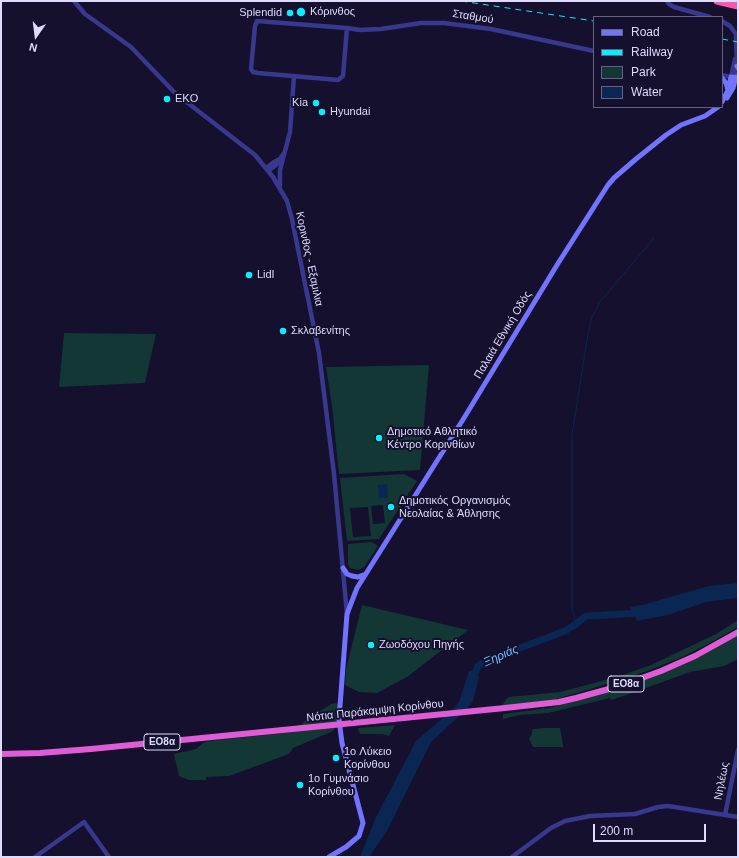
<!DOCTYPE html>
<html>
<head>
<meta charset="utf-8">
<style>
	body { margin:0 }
	#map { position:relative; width:739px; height:858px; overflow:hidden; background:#14102d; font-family:Arial,sans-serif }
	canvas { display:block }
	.frame { position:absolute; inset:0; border:2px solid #dedbff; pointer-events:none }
	.legend { position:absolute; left:593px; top:16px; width:130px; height:92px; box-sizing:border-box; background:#14102d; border:1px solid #656181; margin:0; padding:5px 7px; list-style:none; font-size:12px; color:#dedbff }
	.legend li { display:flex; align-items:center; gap:8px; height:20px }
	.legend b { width:20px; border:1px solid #656181 }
	.north { position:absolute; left:16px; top:16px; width:40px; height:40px; -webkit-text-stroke:3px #14102d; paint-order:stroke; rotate:194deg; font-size:11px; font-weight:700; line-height:16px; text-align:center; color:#dedbff }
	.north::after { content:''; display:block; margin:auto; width:14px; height:18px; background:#dedbff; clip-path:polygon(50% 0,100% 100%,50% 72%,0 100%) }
	.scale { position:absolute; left:593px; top:824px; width:113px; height:18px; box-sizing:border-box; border:2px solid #dedbff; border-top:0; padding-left:5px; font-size:12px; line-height:14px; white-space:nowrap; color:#dedbff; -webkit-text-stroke:3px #14102d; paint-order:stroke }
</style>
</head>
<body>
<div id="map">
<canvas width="739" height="858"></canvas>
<div class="frame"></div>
<ul class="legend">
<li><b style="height:5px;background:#7273ff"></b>Road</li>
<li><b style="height:5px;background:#07eeff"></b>Railway</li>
<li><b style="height:11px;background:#123734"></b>Park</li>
<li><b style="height:11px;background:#0a2652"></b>Water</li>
</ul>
<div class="north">N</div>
<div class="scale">200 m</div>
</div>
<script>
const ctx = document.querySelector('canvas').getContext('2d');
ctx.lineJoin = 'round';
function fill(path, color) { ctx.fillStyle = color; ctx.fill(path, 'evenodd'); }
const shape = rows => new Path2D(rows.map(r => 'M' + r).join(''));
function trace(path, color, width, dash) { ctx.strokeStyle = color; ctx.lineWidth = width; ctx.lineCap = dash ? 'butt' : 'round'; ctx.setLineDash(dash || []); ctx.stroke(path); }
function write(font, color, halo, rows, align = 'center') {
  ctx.font = font + ' Arial,sans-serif'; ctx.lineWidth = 4; ctx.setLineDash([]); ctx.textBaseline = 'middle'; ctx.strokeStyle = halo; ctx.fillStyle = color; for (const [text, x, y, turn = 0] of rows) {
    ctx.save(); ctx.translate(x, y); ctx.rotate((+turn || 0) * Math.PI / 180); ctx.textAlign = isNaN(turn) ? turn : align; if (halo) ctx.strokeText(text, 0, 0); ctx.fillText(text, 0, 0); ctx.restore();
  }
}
fill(shape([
	[64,333,156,334,145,383,59,387],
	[429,365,420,470,339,474,332,406,326,367],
	[404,474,417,481,379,539,347,541,340,478],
	[383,505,385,523,373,524,371,506],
	[368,507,371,536,353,537,350,508],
	[372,542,378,546,364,567,358,570,350,568,348,565,348,544],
	[362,605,468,630,407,677,377,693,359,692,345,685,346,669],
	[738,620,738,627,708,644,682,657,650,670,617,681,553,700,502,706,506,699,509,697,560,692,617,677,651,665,716,634],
	[738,635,738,659,724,666,690,672,635,692,611,700,610,698,548,713,519,715,503,719,503,714,549,708,623,688,687,663],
	[336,703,338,704,338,710,337,722,334,730,331,732,293,748,289,754,229,776,206,777,206,780,189,780,179,776,174,754,196,749,203,743,209,741,294,732,312,714,320,711,331,704],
	[395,725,389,736,382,734,360,734,358,728],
	[544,728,560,728,563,745,563,747,533,747,529,739,532,734,532,730,533,729]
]), '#123734');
fill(shape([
	[387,484,388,498,379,498,378,485],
	[738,583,738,597,737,598,706,602,668,615,637,621,630,607,642,605,709,586],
	[469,671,472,671,475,672,479,677,473,701,467,709,431,742,387,831,369,857,360,857,376,817,416,741,451,711,459,702]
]), '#0a2652');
trace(shape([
	[576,624,572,608,572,435,588,334,592,317,600,302,654,238]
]), '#0a2652', 1);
trace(shape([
	[472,681,478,666,486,661,565,631,576,624,586,616,641,613]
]), '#0a2652', 7);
trace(shape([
	[74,1,85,14,131,47,175,93,255,155,273,177,287,201,292,219,319,353,334,474,347,614],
	[667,1,669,4,674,7,710,17],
	[722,21,730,26,736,34,737,66,736,77],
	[347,28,343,76,338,80,258,73,253,72,251,69,255,26,257,21,347,28,360,30,381,29,421,23,444,23,491,29,594,51],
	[722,75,731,77,735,59],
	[266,168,274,162,280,159],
	[268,171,276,165,284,153],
	[280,186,280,170,290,132,294,76],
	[725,815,738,750],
	[35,857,84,822,109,857],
	[512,857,551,828,565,821,590,816,635,814,658,807,668,806,738,817]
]), '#38388e', 4.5);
trace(shape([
	[737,66,738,68],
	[722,78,726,83,728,90],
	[727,98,733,88,736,77],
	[722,102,728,90,731,77,738,78],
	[343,568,347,574,352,576,358,577,363,575],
	[329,857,346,847,359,836,363,823,342,743,339,719,347,614,357,588,464,418,557,265,608,185,614,178,636,159,666,135,681,125,705,116,718,107]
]), '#7273ff', 5);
trace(shape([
	[353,723,505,708,559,702,576,698,620,686,661,671,695,656,738,632],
	[1,754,40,753,91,749,323,726]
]), '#df5cd6', 6);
trace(shape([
	[717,1,738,6]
]), '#ff56ad', 7);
trace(shape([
	[461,1,594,21],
	[722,39,738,42]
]), '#07eeff', 1, [6, 5]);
trace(shape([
	[323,726,353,723]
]), '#df5cd6', 6);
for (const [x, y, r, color] of [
	[301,12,5,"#07eeff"],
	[290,13,4,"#07eeff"],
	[167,99,4,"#07eeff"],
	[316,103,4,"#07eeff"],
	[322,112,4,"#07eeff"],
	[249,275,4,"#07eeff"],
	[283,331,4,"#07eeff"],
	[379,438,4,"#07eeff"],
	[391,507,4,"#07eeff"],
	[371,645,4,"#07eeff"],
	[336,758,4,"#07eeff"],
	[300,785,4,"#07eeff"]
]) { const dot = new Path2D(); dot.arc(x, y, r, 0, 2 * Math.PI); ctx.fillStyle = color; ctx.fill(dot); trace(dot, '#14102d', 1.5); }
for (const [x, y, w] of [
	[626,684,36],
	[162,742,36]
]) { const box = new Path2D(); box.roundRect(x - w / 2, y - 8, w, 16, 3); ctx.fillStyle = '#14102d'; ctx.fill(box); trace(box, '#dedbff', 1); }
write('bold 10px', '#dedbff', null, [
	["ΕΟ8α",626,684],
	["ΕΟ8α",162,742]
]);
write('11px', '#dedbff', '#14102d', [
	["Κόρινθος",310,12],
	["Splendid",282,13,"right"],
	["EKO",175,99],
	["Kia",308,103,"right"],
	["Hyundai",330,112],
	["Lidl",257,275],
	["Σκλαβενίτης",291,331],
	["Δημοτικό Αθλητικό",387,432],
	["Κέντρο Κορινθίων",387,445],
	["Δημοτικός Οργανισμός",399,501],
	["Νεολαίας & Άθλησης",399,514],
	["Ζωοδόχου Πηγής",379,645],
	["1ο Λύκειο",344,752],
	["Κορίνθου",344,765],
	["1ο Γυμνάσιο",308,779],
	["Κορίνθου",308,792]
], 'left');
write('11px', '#dedbff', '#14102d', [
	["Σταθμού",473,17,9],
	["Κορινθος - Εξαμιλια",309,259,78],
	["Παλαιά Εθνική Οδός",503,335,-59],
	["Νότια Παράκαμψη Κορίνθου",375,711,-6],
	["Νηλέως",722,781,-79]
]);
write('italic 12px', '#69bfff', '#14102d', [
	["Ξηριάς",501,656,-24]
]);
</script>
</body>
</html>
